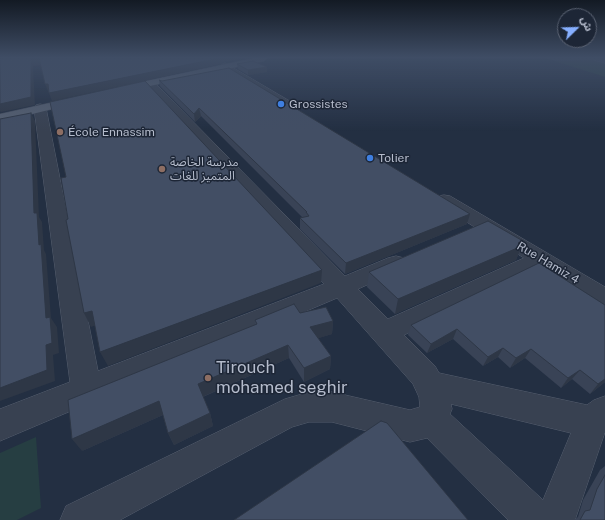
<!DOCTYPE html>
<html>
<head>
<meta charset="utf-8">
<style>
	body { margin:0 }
	#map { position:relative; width:605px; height:520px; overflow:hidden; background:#232f42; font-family:"Public Sans","Noto Sans Arabic",sans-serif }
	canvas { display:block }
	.north { position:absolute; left:557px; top:8px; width:40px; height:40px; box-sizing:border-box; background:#1d2636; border:1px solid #5a6272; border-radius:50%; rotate:67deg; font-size:11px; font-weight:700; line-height:16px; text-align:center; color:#b5bccc }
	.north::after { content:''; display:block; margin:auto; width:14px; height:18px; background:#86afff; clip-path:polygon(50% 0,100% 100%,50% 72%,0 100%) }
</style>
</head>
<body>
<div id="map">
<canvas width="605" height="520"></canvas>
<div class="north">ش</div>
</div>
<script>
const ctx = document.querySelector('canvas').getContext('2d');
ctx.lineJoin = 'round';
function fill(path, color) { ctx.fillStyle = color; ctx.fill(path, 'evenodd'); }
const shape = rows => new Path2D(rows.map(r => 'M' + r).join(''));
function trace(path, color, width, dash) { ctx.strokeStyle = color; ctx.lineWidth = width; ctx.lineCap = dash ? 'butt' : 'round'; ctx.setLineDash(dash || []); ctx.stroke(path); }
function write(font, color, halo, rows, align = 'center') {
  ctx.font = font + ' "Public Sans","Noto Sans Arabic",sans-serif'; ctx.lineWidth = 3; ctx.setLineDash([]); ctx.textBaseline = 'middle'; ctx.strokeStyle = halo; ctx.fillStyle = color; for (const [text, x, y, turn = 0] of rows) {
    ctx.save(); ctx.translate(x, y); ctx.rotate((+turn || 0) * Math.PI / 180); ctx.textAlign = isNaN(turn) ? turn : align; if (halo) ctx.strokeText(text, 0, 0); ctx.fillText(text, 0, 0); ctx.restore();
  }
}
fill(shape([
	[545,58,592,58,605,62,605,77],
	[36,437,41,508,17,520,0,520,0,453]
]), '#263e42');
const minor = shape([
	[251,58,260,58,256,61,251,58],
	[593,58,605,58,605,63,594,60,593,58],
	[225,63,293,103,295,105,293,107,289,108,285,107,222,68,221,66,222,64,225,63],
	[149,80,153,81,345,276,388,258,396,256,404,258,407,263,404,268,358,289,388,319,524,258,438,204,435,200,438,196,444,195,450,196,605,287,605,307,596,304,540,268,404,335,435,366,439,373,587,405,594,400,605,396,605,432,575,520,508,520,427,438,410,442,332,422,309,422,292,427,120,520,60,520,66,506,285,399,309,392,332,392,410,410,420,407,419,397,413,384,337,298,0,441,0,409,70,382,34,108,36,105,40,104,44,105,46,108,98,371,324,284,145,85,144,83,149,80],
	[451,404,571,433,543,500,450,414,452,409,451,404]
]);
const major = shape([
	[254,58,268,58,264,61,118,93,113,90,118,87,254,58],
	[81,96,85,97,87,99,85,101,0,122,0,114,81,96]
]);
trace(minor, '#565f6f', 1);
trace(major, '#424a5a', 1);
fill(minor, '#384151');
fill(major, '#566071');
fill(shape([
	[545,58,593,58,592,60,557,61],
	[237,64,267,67,267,72,248,75,238,69],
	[159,80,467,224,345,274,300,229,300,218,303,218,201,116,195,122,160,86],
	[523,241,516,260,395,314,367,287,369,272],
	[605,305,605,382,590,394,572,379,561,388,525,358,510,368,498,357,483,366,453,339,427,353,408,335,411,325],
	[300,313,333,321,332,334,318,338,331,356,330,369,304,382,289,358,203,397,210,413,213,426,174,445,168,433,163,415,82,451,255,325,255,320],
	[605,466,605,520,574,520,578,517,583,500,600,470]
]), '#394356');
fill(shape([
	[39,58,42,65,33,66,35,105,1,112,0,111,0,104,31,59],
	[220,58,242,58,242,59,224,62,222,64,52,101,49,93],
	[344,58,372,58,344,60],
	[267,67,267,72,248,75,248,70],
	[45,84,48,84,51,91,48,91],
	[199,108,201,116,195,122,194,114],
	[31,113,35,121,39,217,42,222,44,250,46,254,51,318,57,327,59,353,53,355,55,381,0,401,0,388,46,345,46,318,39,245,34,213],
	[470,214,467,224,345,274,346,263],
	[523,241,520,246,522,246,516,260,395,314,398,299],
	[322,270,321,283,108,366,100,352],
	[92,311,99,324,91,327,84,313],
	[333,321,332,334,310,341,310,327],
	[457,329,453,339,427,353,431,344],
	[288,345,289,358,202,397,198,384],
	[503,348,498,357,483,366,488,357],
	[531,349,525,358,510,368,516,358],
	[331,356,330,369,304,382,304,368],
	[580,370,572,379,561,388,568,378],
	[605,379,605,382,590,394,598,384],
	[159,401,165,414,82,451,72,439],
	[210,413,213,426,174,445,168,433]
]), '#2e3746');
const building = shape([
	[0,58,220,58,49,93,48,84,45,84,39,58,31,59,31,97,0,104,0,58],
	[253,61,267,67,248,70,237,64,253,61],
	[229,68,470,214,346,263,300,218,309,216,306,212,307,212,199,108,194,114,159,80,162,81,229,68],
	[145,81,322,270,100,352,92,311,84,313,66,220,68,219,61,178,66,177,50,102,145,81],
	[31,113,34,213,37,213,39,245,41,244,46,318,50,317,52,343,46,345,47,370,0,388,0,119,31,113],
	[488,221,523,241,518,243,522,246,398,299,369,272,488,221],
	[539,263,605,305,605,379,598,384,580,370,568,378,531,349,516,358,503,348,488,357,457,329,431,344,411,325,539,263],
	[294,304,300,313,326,307,333,321,310,327,331,356,304,368,288,345,198,384,210,413,168,433,159,401,72,439,68,400,257,324,255,320,294,304],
	[381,421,387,423,468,520,234,520,381,421],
	[605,475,605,520,580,520,585,511,590,510,597,489,605,475]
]);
fill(building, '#424e64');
trace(building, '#2e3746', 1);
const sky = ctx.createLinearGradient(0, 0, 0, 131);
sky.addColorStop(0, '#131a24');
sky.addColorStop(0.44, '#3f4d65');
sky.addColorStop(1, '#3f4d6500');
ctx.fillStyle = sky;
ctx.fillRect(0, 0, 605, 131);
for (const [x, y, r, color] of [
	[281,104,4,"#3f7fe0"],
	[60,132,4,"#8d6e63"],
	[370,158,4,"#3f7fe0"],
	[162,169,4,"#8d6e63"],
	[208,378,4,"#8d6e63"]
]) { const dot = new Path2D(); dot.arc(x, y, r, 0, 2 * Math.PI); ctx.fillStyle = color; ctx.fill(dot); trace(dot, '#1d2636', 1.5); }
write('12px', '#b5bccc', '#1d2636', [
	["Grossistes",289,104],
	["École Ennassim",68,132],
	["Tolier",378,158],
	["مدرسة الخاصة",170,162],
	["المتميز للغات",170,176]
], 'left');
write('12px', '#b5bccc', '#1d2636', [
	["Rue Hamiz 4",548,263,31]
]);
write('17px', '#b5bccc', '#1d2636', [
	["Tirouch",216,368],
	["mohamed seghir",216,388]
], 'left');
</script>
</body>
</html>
